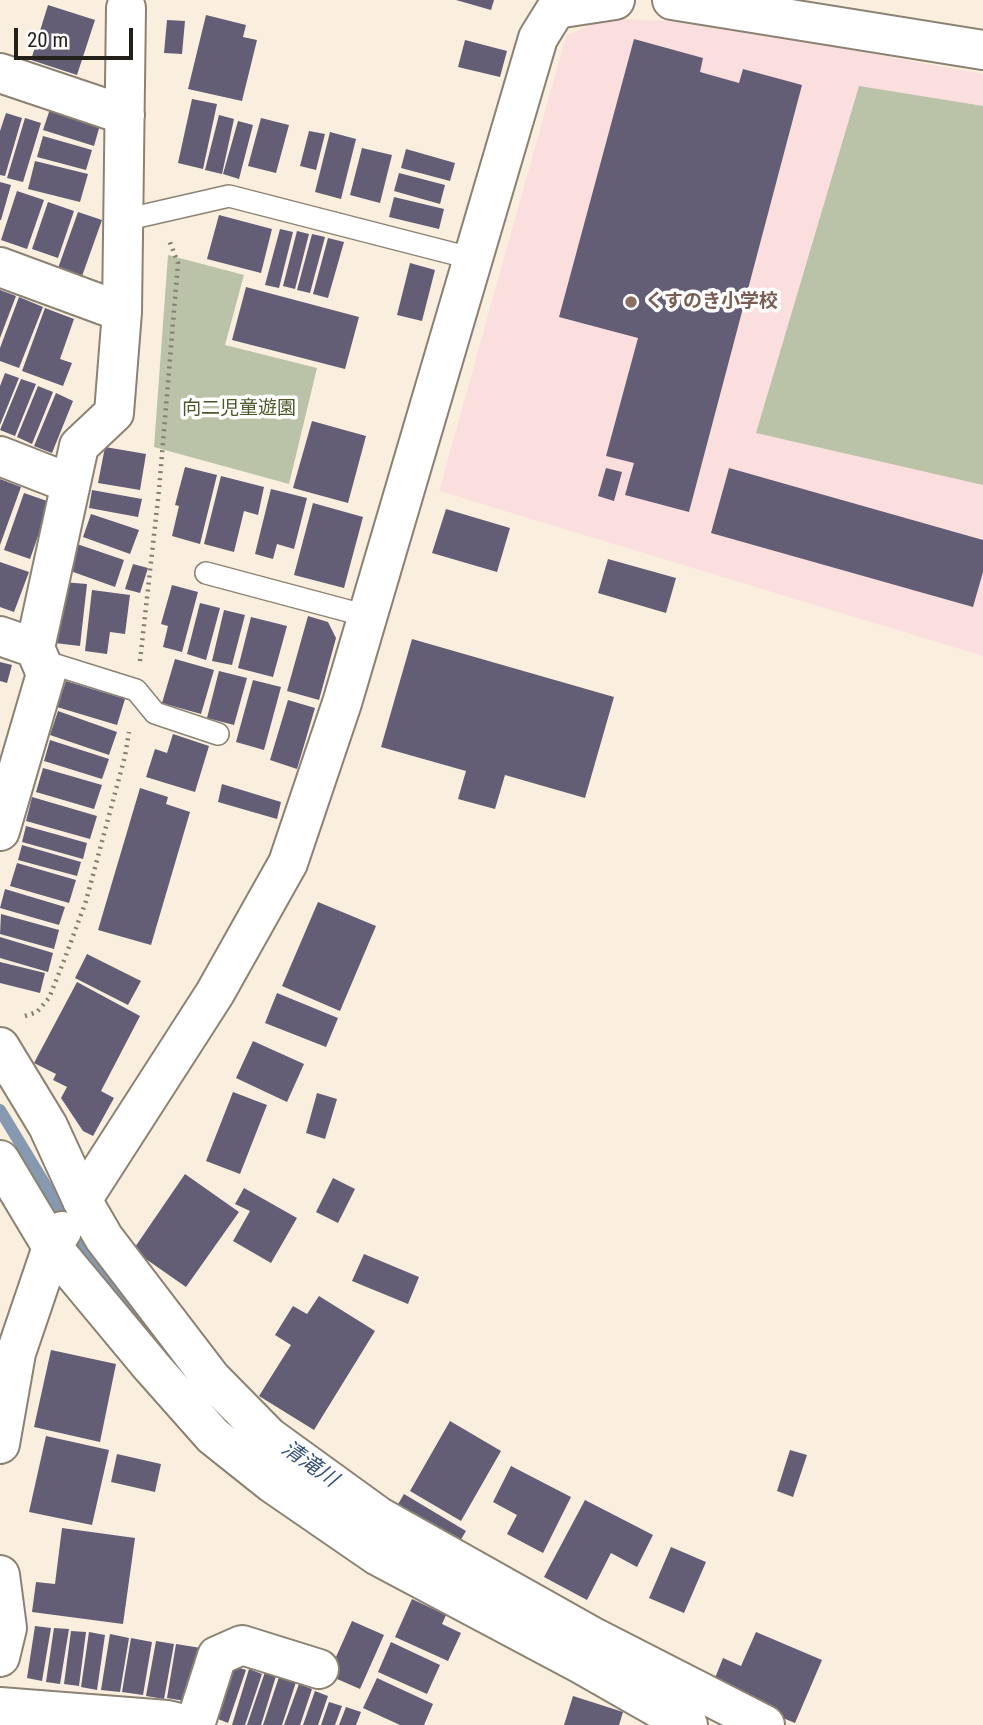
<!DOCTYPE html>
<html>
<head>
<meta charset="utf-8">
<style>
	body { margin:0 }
	#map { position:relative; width:983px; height:1725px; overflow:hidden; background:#faefde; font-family:"Roboto Condensed",sans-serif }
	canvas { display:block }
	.scale { position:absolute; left:14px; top:28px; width:119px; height:32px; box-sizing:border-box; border:4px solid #231f19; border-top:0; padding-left:9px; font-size:21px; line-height:24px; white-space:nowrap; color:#231f19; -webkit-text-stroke:5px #fefefe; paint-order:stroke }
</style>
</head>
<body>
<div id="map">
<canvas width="983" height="1725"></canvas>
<div class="scale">20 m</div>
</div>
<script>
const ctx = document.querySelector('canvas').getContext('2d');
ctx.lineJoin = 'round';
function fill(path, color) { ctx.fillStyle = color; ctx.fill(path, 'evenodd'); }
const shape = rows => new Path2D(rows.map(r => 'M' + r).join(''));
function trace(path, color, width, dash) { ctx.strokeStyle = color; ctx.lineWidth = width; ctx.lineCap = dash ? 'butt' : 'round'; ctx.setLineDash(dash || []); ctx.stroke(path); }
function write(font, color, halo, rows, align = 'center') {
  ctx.font = font + ' "Roboto Condensed","Noto Sans JP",sans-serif'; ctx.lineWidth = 7; ctx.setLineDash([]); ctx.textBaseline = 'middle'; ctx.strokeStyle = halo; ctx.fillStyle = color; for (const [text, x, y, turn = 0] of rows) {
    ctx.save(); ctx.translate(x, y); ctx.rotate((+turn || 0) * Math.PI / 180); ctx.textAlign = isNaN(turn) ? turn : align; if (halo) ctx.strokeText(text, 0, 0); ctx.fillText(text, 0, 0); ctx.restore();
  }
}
fill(shape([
	[605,18,703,23,983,74,983,656,439,491,566,36]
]), '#fadfde');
fill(shape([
	[859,86,983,106,983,485,756,433],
	[168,255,244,275,225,345,317,368,289,484,154,447]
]), '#bac2a7');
trace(shape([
	[0,1110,86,1252,185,1377]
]), '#8799b1', 12);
fill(shape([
	[456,0,494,0,491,10],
	[48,5,95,20,77,75,31,60],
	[206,15,246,25,243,37,257,40,242,101,188,89],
	[167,20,185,21,182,54,164,53],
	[634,39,703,58,700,72,739,83,743,69,802,85,689,512,625,495,634,463,606,456,638,338,559,317],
	[465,40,507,51,500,77,458,67],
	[192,99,217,104,203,169,178,163],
	[50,109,100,125,94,146,43,130],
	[6,113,22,118,5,176,0,175,0,131],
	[219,115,234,119,222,174,205,170],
	[25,118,41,123,23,182,7,178],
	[261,118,289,125,276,173,248,166],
	[238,121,253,125,239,179,223,174],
	[309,131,325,134,316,170,300,166],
	[330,132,356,139,341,199,315,192],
	[43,136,92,150,86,170,37,157],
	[362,148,392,155,380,203,350,195],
	[406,149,455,163,450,181,401,168],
	[35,161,88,174,80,202,28,189],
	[399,173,445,185,440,204,394,191],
	[0,182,11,185,1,220,0,220],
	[17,191,44,200,27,249,1,240],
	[394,197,444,209,439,229,389,217],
	[48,202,74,211,58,258,32,249],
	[78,212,102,220,81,279,57,271],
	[219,215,272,229,261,273,207,259],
	[280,229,293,232,279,288,265,285],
	[297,231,309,234,295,289,283,286],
	[312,234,325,237,310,293,297,290],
	[328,238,344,242,328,298,313,294],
	[410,263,435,270,422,321,397,315],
	[246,287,359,317,345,369,232,340],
	[0,290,16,296,0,338],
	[19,297,43,307,19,368,0,361,0,348],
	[45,308,74,319,60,359,72,363,63,386,22,371],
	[5,373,19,378,0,425,0,386],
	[21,379,36,384,15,436,0,430],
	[38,386,53,392,32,444,17,437],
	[56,393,73,401,52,453,34,446],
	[312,421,366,436,348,503,293,488],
	[105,447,146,454,140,490,98,483],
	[185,467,217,475,200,544,172,536,179,506,175,505],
	[606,468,622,472,614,501,598,496],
	[729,468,983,540,983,572,973,607,711,533],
	[221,476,264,487,258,515,244,511,234,552,204,544],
	[0,479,21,487,0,545],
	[271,489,307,498,294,549,277,544,273,559,255,554],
	[92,490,142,499,138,517,89,508],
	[24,493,50,502,30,559,4,550],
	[313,503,363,517,344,588,294,575],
	[446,509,510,528,497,572,432,553],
	[91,514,139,530,130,554,83,537],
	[74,543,124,560,115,587,65,569],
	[608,559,676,578,666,613,598,593],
	[0,562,29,572,14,612,0,607],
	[133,564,148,568,140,593,125,589],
	[62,582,87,584,80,646,55,643],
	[172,585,198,592,182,652,163,647,168,626,161,624],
	[92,590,130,595,125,634,110,632,107,654,85,651],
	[200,603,220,608,206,660,187,654],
	[224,610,245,615,232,665,212,661],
	[308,616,328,622,336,638,319,700,287,691],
	[251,617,287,626,273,677,238,668],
	[412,639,614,697,585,798,505,775,495,809,458,799,466,771,381,747],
	[175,659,214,670,201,714,162,703],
	[0,662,12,665,7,683,0,681],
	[219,671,247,678,234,725,207,718],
	[253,680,281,687,264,750,236,742],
	[66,681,125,699,117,725,57,707],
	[288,700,315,708,297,769,270,760],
	[58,711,117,732,109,755,50,735],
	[173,734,209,746,195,792,146,777,155,749,167,753],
	[50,740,109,759,102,779,44,761],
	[43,768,102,785,94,809,36,792],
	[222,784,281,802,277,819,218,802],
	[140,788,168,797,166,804,190,812,151,945,98,930],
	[32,797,97,816,90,839,26,821],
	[26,826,87,843,83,859,22,842],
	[22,845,81,862,77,876,18,860],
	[17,863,76,880,69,903,10,886],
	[5,889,65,907,59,925,0,908],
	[318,902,376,926,340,1011,282,986],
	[1,914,59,930,54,949,0,934],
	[0,937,53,953,48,972,0,958],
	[87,954,141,981,128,1005,75,978],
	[0,962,45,973,40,993,0,983],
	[77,982,140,1016,101,1091,114,1098,93,1136,83,1131,61,1098,67,1087,53,1080,56,1074,34,1063],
	[277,993,338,1018,326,1047,265,1023],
	[253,1041,304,1064,287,1102,236,1078],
	[233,1092,267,1105,240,1174,206,1161],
	[317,1093,337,1099,325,1139,306,1133],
	[185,1174,239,1212,186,1287,133,1250],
	[333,1178,355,1189,338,1223,316,1212],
	[244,1188,297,1218,271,1263,233,1241,250,1211,235,1204],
	[364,1254,419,1277,408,1304,352,1281],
	[319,1296,375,1331,314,1430,259,1396,291,1345,275,1335,293,1306,307,1314],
	[51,1350,116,1364,100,1442,34,1427],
	[450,1421,501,1451,461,1521,410,1491],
	[46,1436,109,1450,92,1525,29,1512],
	[790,1450,807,1455,793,1497,777,1491],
	[117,1454,161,1464,155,1492,111,1482],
	[511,1466,571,1497,543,1553,507,1534,517,1515,493,1502],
	[404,1494,466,1531,456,1548,394,1511],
	[585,1500,653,1535,637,1567,611,1553,587,1600,544,1577],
	[62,1528,135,1538,123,1624,32,1612,36,1582,55,1584],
	[671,1547,706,1562,684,1613,649,1598],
	[412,1599,446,1615,442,1624,461,1633,448,1661,395,1637],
	[352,1621,384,1635,360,1689,328,1675],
	[35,1626,51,1628,42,1681,27,1678],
	[54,1628,69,1629,60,1684,46,1682],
	[71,1631,86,1632,79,1686,64,1684],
	[89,1632,105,1635,97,1690,81,1687],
	[756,1632,822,1660,795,1723,711,1688,723,1658,741,1666],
	[110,1634,129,1638,120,1692,101,1690],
	[131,1638,152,1642,143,1695,122,1692],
	[156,1641,174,1644,164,1699,146,1696],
	[391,1642,440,1665,427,1694,378,1672],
	[176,1644,201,1648,191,1702,167,1698],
	[231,1665,246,1670,228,1723,213,1717],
	[249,1669,262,1674,245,1725,232,1725],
	[265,1672,276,1676,261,1725,247,1725],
	[279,1677,296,1682,282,1725,263,1725],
	[377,1678,433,1704,424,1725,400,1725,363,1708],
	[299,1684,312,1689,300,1725,284,1725],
	[315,1691,328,1696,318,1725,303,1725],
	[573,1696,623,1712,619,1725,564,1725],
	[329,1702,342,1706,335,1725,321,1725],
	[346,1707,361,1712,356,1725,339,1725]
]), '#635d76');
const lane = shape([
	[124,220,229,196,474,259],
	[206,573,367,616],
	[40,660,136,690,155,713,218,734]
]);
const street = shape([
	[672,0,983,50],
	[0,73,125,115],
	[0,267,122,312],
	[0,456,69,483],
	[0,636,35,648],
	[0,831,46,674,35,648,79,446,114,413,122,312,126,8],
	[0,1047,48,1126,82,1200,104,1238,211,1378,269,1437,378,1516,595,1638,765,1725],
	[0,1160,52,1247,151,1366,213,1436,272,1483,378,1556,581,1664],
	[0,1444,16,1353,52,1247,62,1231],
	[0,1575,7,1628,0,1657],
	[592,1642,581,1664,688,1725],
	[0,1707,167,1720,188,1725],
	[195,1725,217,1656,242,1645,319,1669]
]);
const secondary = shape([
	[82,1200,215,993,288,863,342,703,538,38,556,9,615,0]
]);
trace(lane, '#8c8273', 24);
trace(street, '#8c8273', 42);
trace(secondary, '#8c8273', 42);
trace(shape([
	[140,661,159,490,178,263,169,240],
	[25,1016,37,1012,49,998,65,958,86,901,125,756,129,732]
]), '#847d72', 4.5, [2, 5]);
trace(lane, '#fff', 21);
trace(street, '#fff', 38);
trace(secondary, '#fff', 38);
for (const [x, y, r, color] of [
	[631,302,7,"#8d6e63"]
]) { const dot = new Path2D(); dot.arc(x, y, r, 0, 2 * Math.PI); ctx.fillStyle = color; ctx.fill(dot); trace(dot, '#fefefe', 2.5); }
write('bold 19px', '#785e54', '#fefefe', [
	["くすのき小学校",645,302]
], 'left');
write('19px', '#4d5829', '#fefefe', [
	["向二児童遊園",239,409]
]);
write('italic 21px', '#345075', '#fefefe', [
	["清滝川",309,1465,35]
]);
</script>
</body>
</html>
